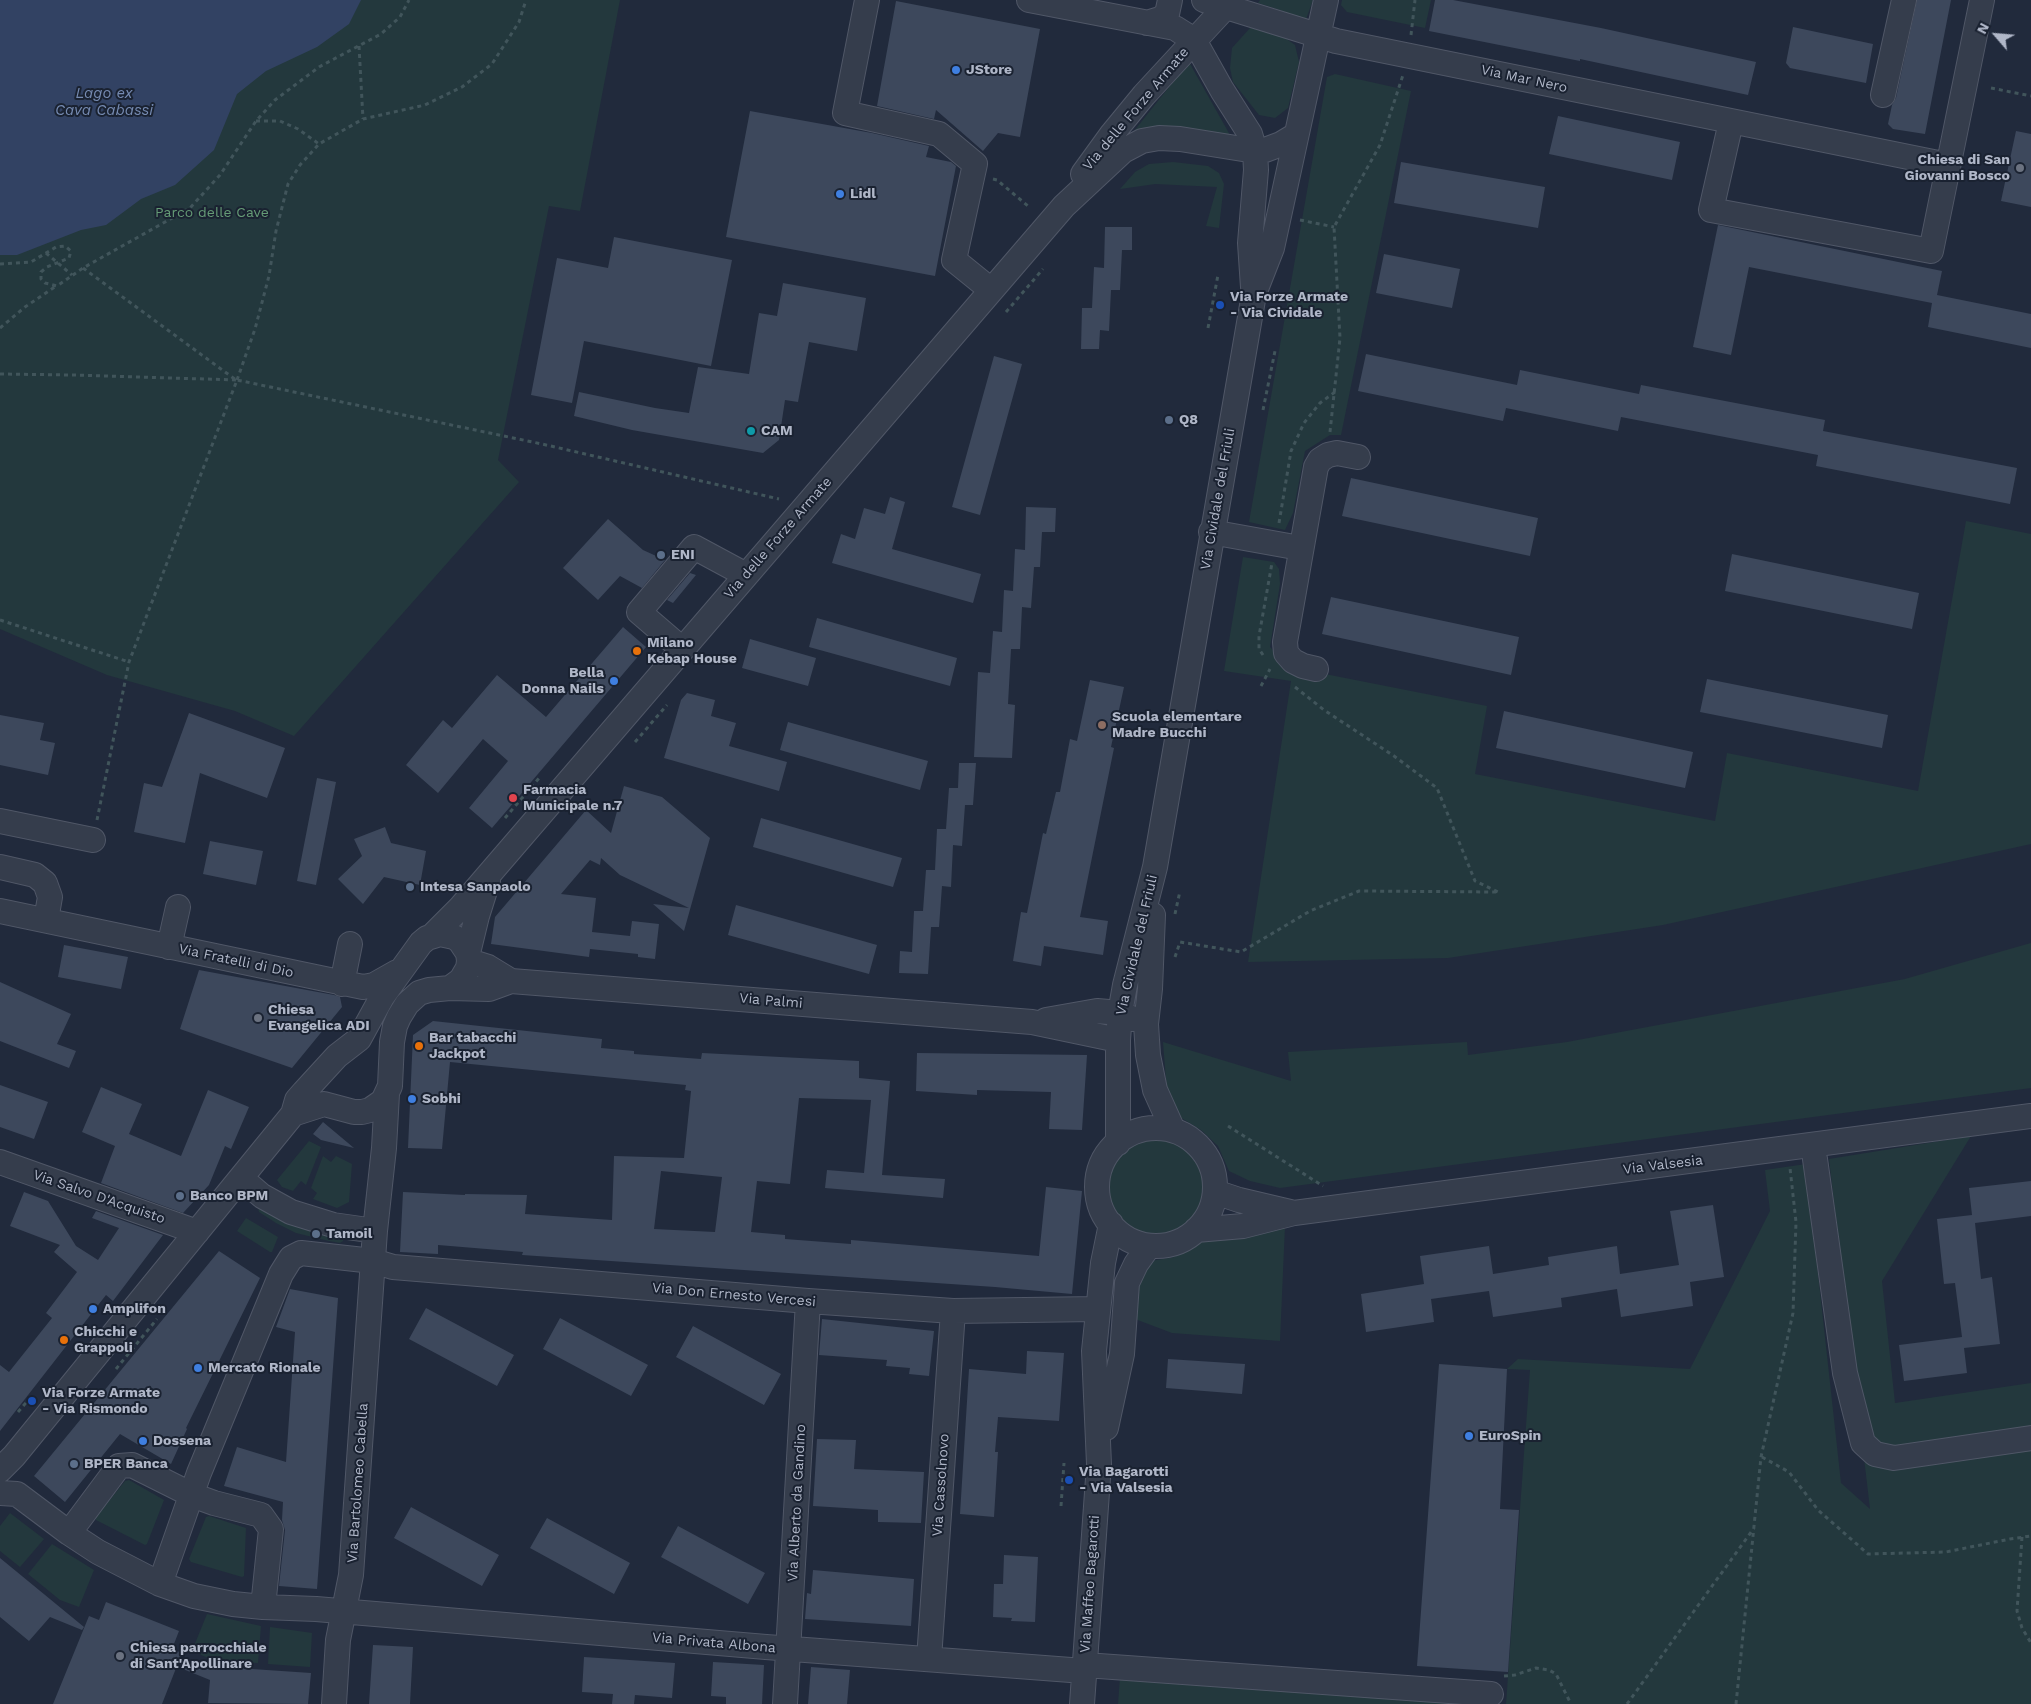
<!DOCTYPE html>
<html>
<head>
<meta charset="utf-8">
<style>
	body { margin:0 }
	#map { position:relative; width:2031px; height:1704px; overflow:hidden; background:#212a3c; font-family:"Work Sans",sans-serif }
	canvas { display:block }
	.north { position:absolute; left:1971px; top:10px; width:50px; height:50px; -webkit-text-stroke:4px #1a2231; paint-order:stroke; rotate:297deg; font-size:14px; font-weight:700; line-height:20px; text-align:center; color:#b0b7c8 }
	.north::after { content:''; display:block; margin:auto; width:18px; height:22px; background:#b0b7c8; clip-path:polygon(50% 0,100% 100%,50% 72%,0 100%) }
</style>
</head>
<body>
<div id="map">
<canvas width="2031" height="1704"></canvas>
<div class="north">N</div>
</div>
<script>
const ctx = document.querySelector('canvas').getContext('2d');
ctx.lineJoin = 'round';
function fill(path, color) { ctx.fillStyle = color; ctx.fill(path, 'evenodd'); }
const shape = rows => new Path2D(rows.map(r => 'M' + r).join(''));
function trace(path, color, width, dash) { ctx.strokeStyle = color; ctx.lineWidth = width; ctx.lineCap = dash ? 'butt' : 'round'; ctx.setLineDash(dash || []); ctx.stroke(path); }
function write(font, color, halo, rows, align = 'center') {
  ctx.font = font + ' "Work Sans",sans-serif'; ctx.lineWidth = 4; ctx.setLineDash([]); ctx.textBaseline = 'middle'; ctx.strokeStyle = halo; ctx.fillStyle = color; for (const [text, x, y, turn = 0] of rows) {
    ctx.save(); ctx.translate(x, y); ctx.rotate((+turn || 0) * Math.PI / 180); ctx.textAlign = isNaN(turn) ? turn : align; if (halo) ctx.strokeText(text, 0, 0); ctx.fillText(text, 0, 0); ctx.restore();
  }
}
fill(shape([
	[0,0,620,0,580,211,549,206,498,460,519,482,294,736,235,711,107,675,0,629],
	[1260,0,1313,0,1305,22,1280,10,1258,3],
	[1342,0,1431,0,1425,28,1347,12,1341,5],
	[1263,27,1284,37,1295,45,1299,62,1288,108,1275,118,1259,115,1233,82,1230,68,1232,48,1250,28],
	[1189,62,1230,135,1182,129,1134,131],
	[1335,74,1411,91,1341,435,1330,435,1305,451,1293,513,1285,530,1249,522,1327,77],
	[1173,162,1208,166,1219,173,1224,184,1219,228,1206,226,1217,187,1155,184,1120,189,1135,172,1149,164],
	[1966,521,2031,534,2031,844,1663,925,1448,958,1248,962,1291,681,1224,671,1243,557,1274,562,1279,569,1280,584,1270,647,1284,662,1325,674,1487,706,1475,774,1715,821,1727,753,1918,791],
	[2031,943,2031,1088,1280,1188,1250,1181,1229,1171,1218,1146,1201,1130,1178,1116,1167,1093,1163,1042,1291,1081,1288,1052,1467,1042,1468,1055,1567,1042,1905,979],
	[1971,1136,1882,1281,1895,1403,2031,1383,2031,1704,1506,1704,1530,1370,1507,1369,1518,1359,1690,1369,1770,1211,1765,1170,1806,1164,1841,1483,1870,1509,1829,1159],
	'1107 1187a50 50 0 1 1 100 0a50 50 0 1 1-100 0Z',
	[309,1141,321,1147,306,1185,301,1181,293,1191,282,1187,277,1180],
	[323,1156,331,1162,336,1156,352,1164,349,1202,337,1208,313,1199,317,1193,311,1188],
	[261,1203,344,1235,343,1241,340,1243,329,1241,296,1233,276,1223,259,1212,258,1208],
	[246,1218,278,1237,272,1252,270,1252,237,1231],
	[1285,1226,1280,1341,1172,1333,1135,1319,1138,1278,1151,1261,1174,1257,1202,1241],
	[129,1480,164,1500,147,1544,145,1545,96,1520,96,1517,125,1481],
	[10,1513,44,1539,20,1567,0,1551,0,1526],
	[209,1516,246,1528,244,1576,242,1577,191,1562,189,1559,206,1517],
	[52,1544,94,1570,79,1607,60,1600,28,1574],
	[207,1614,261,1626,258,1663,216,1661,201,1655,194,1646],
	[270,1627,312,1633,310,1667,268,1664],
	[1120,1677,1498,1704,1118,1704]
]), '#23383d');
fill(shape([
	[0,0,361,0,349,24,317,47,266,71,237,94,214,150,175,185,141,199,106,225,81,230,17,255,0,255]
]), '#324263');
fill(shape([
	[1435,0,1453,0,1601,28,1756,62,1748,95,1580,59,1580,61,1429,31],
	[1917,0,1951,0,1925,134,1893,129,1888,124,1892,105,1896,98],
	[896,1,1040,29,1020,137,998,133,983,151,936,110,934,119,877,106],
	[1793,27,1873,44,1866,83,1790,68,1786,63],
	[750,111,872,133,929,146,926,157,951,162,956,166,935,276,726,237],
	[1558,116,1680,142,1672,180,1549,154],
	[2016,131,2031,134,2031,207,2001,201],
	[1401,162,1545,187,1538,228,1394,203],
	[1718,225,1942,271,1937,295,2031,314,2031,348,1928,327,1932,303,1749,267,1731,355,1693,347],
	[1105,227,1132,227,1132,250,1122,250,1120,290,1111,290,1109,331,1100,330,1099,349,1081,349,1082,308,1092,308,1094,267,1104,268],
	[614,237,732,260,711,366,584,341,572,403,531,395,557,258,608,268],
	[1384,254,1460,269,1452,308,1376,293],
	[783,283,866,298,857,351,809,342,798,402,785,400,779,440,763,453,632,430,574,416,579,392,655,408,689,413,698,367,749,374,759,313,777,316],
	[1366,354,1517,385,1520,370,1639,394,1641,385,1825,420,1823,431,2017,468,2010,504,1816,466,1818,455,1621,417,1618,431,1506,408,1503,421,1358,391],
	[994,356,1022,364,980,515,952,507],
	[1351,478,1538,518,1530,556,1342,516],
	[890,497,905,502,892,549,981,574,973,603,832,563,841,534,855,539,864,508,885,514],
	[1026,507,1056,508,1055,532,1042,532,1040,567,1034,567,1031,608,1022,607,1020,649,1011,649,1008,704,1015,705,1012,758,974,757,978,672,990,673,993,631,1002,632,1004,590,1013,591,1015,549,1025,550],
	[608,519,643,550,665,560,642,588,620,576,598,600,563,568],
	[1732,554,1919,593,1912,629,1725,591],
	[690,573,696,575,673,603,667,600],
	[1331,597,1519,637,1511,675,1322,634],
	[817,618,957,658,950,686,809,647],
	[623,627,646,647,492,828,469,808,508,761,483,739,438,793,406,765,443,720,452,728,497,675,546,717],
	[750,639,816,658,808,686,742,668],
	[1707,679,1888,715,1882,748,1700,712],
	[1090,680,1124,687,1111,747,1114,748,1080,917,1108,921,1103,955,1044,946,1041,966,1013,961,1021,912,1027,913,1043,833,1046,834,1056,792,1060,792,1070,739,1077,741],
	[687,693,715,700,711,716,736,723,729,746,787,762,779,791,664,758,681,700],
	[1504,711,1693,752,1685,788,1496,748],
	[189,713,285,748,267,798,200,773,185,843,134,832,144,783,162,787],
	[0,715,44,723,40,740,55,743,48,775,0,765],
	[788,722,928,761,920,790,780,750],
	[959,763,976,763,973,805,965,805,962,846,953,845,951,887,942,886,939,927,931,927,928,974,899,973,900,951,912,952,914,911,923,911,926,870,935,870,937,829,946,829,949,788,958,788],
	[317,778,336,782,316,885,297,881],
	[624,786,662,797,710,838,684,931,653,904,689,908,620,875,601,858,600,865,590,860,561,894,596,898,592,932,630,936,632,921,659,924,655,959,638,957,638,954,590,949,589,957,491,944,495,917,586,810,611,833],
	[761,818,902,858,893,887,753,847],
	[385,827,391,843,426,851,420,885,384,877,363,904,338,879,362,856,354,839],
	[210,841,263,851,256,885,203,874],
	[736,905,877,945,869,974,728,935],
	[64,945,128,957,121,989,58,977],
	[199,970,334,995,340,997,342,1007,292,1068,180,1029],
	[0,982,71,1014,57,1044,76,1051,69,1068,0,1041],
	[433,1021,602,1039,601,1048,634,1051,634,1054,701,1059,702,1053,859,1061,859,1078,890,1081,882,1175,945,1179,943,1198,825,1188,827,1170,864,1173,871,1100,799,1098,790,1184,757,1181,751,1232,785,1235,785,1239,851,1244,851,1240,1039,1256,1046,1187,1082,1191,1072,1294,995,1287,522,1255,523,1252,438,1245,438,1254,400,1252,403,1192,465,1195,465,1194,527,1195,525,1214,612,1220,614,1156,684,1158,691,1091,685,1090,686,1085,450,1062,442,1149,408,1148,413,1035],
	[661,1171,722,1177,715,1232,654,1229],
	[917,1053,1087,1055,1082,1130,1049,1129,1051,1092,977,1090,977,1095,916,1091],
	[0,1085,48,1102,34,1139,0,1127],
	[101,1087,142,1104,129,1134,181,1156,208,1090,249,1107,231,1149,225,1146,209,1185,183,1213,101,1183,115,1146,82,1132],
	[323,1122,354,1148,321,1140,313,1134],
	[2031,1181,2031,1216,1975,1223,1981,1279,1992,1277,2000,1344,1964,1348,1967,1373,1904,1381,1899,1345,1962,1337,1955,1283,1944,1284,1937,1219,1972,1215,1969,1188],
	[24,1192,48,1201,76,1246,98,1260,119,1228,92,1218,96,1211,163,1235,113,1301,106,1295,0,1431,0,1365,9,1372,52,1318,46,1313,77,1272,54,1252,60,1245,10,1226],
	[1713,1205,1724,1277,1690,1282,1693,1306,1621,1317,1617,1289,1561,1298,1562,1307,1493,1317,1489,1291,1431,1299,1434,1322,1366,1332,1361,1294,1424,1284,1420,1256,1489,1246,1493,1274,1549,1265,1548,1257,1617,1246,1620,1274,1679,1265,1670,1211],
	[219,1251,260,1278,186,1428,187,1429,171,1464,120,1434,65,1502,34,1476],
	[290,1289,338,1298,317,1589,279,1586,285,1530,282,1520,283,1502,224,1486,237,1447,286,1462,295,1332,276,1327],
	[426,1308,514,1355,497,1386,409,1339],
	[560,1318,648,1365,631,1396,543,1349],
	[822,1319,934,1331,929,1376,909,1374,910,1368,886,1366,887,1360,819,1355],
	[693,1326,781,1374,764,1405,676,1357],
	[1027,1351,1064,1353,1059,1421,998,1417,995,1452,998,1452,994,1517,960,1514,969,1369,1026,1374],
	[1168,1359,1245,1364,1242,1394,1166,1388],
	[1439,1364,1507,1369,1500,1509,1519,1510,1508,1672,1417,1666],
	[817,1439,856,1440,854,1469,924,1472,921,1523,878,1522,878,1510,813,1506],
	[411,1507,499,1555,482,1586,394,1538],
	[547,1518,630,1563,614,1594,530,1548],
	[678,1526,765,1573,748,1604,661,1557],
	[1004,1555,1038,1557,1035,1622,1011,1621,1012,1618,993,1617,994,1584,1003,1584],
	[0,1558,84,1627,82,1630,50,1617,29,1641,0,1617],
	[813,1570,914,1579,911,1626,805,1619,807,1593,811,1594],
	[106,1602,179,1631,172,1649,182,1653,162,1704,53,1704,89,1616,99,1620],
	[373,1645,413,1647,410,1704,369,1704],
	[584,1657,675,1663,672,1698,635,1695,634,1704,612,1704,613,1694,582,1692],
	[713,1662,764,1665,762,1704,726,1704,726,1697,711,1696],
	[178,1664,311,1673,308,1704,208,1703,210,1680,178,1667],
	[811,1667,850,1670,847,1704,808,1704]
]), '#3d485c');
const minor = shape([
	[867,0,845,113,939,134,975,164,954,260,991,290],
	[1029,0,1175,28,1194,40,1222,90,1250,134,1255,151,1256,170,1250,243,1253,287],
	[1204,0,1336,41,1948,165],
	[1147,23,1160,19,1167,14,1170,0],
	[1883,95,1904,0],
	[1731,122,1711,210,1931,251,1982,0],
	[1083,174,1112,134,1144,95,1232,0],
	[1211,532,1300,548],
	[682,649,639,612,694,547,746,575],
	[1316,669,1303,666,1293,661,1286,653,1285,642,1316,467,1320,460,1328,455,1337,453,1358,457],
	[0,821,93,840],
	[0,867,35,875,45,883,50,897,46,920],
	[0,911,363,987,374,985,397,972],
	[1153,915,1150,989,1146,1024,1148,1055,1155,1090,1173,1130],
	[433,935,460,908,1064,206,1123,151,1142,141,1159,138,1180,139,1255,151,1265,150,1281,144,1296,135],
	[169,947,178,907],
	[468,953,477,916,488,881],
	[469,961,488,967,511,981],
	[342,984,350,944],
	[450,988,489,989,511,981,1032,1022,1118,1040],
	[1046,1020,1097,1011,1120,1013,1133,1019],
	'1097 1187a59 59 0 1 1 118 0a59 59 0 1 1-118 0Z',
	[1118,1143,1118,1040,1120,1013,1125,985,1155,867,1254,294,1272,248,1326,0],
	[1815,1159,1845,1373,1863,1443,1875,1454,1894,1458,2031,1438],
	[0,1162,197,1232],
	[241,1178,262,1196,291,1212,333,1225,375,1231],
	[1215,1192,1239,1200,1290,1212],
	[1196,1230,1243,1226,1294,1213,2031,1116],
	[1106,1428,1122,1354,1127,1283,1136,1264,1149,1246],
	[0,1470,14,1456,293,1114,297,1100,304,1092,337,1056,359,1039,382,997,421,943,427,938,440,934,454,937,460,941,468,953,469,961,468,968,461,980,450,988,429,990,419,993,407,1004,399,1017,395,1026,392,1042,390,1086,383,1101,370,1110,362,1112,354,1112,324,1104,293,1114],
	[0,1493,17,1494,69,1533,98,1552,160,1584,194,1596,233,1604,263,1607,316,1609,766,1647,1084,1671],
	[69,1533,119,1466,132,1465,192,1495,214,1503,261,1515,271,1529,263,1607],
	[160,1584,199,1473,281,1274,291,1258,301,1253,373,1261,393,1267,808,1301,953,1311,1097,1309],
	[929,1659,953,1311],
	[1085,1665,1491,1694],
	[334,1704,338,1640,351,1575,375,1231,384,1148,387,1094],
	[785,1704,808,1301],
	[1082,1704,1099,1464,1094,1351,1103,1263,1111,1224]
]);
trace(minor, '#505767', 26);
trace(shape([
	[1411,35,1415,0],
	[359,46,363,119],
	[1991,88,2031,96],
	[256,121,280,121,298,129,319,144],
	[993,179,997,180,1028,206],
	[1300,220,1334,227],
	[46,253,72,275],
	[0,264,31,262,56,247,65,246,71,251,69,258,47,267,41,272,41,279,45,283,57,286,83,268,190,208,220,175,256,121,275,100,319,67,381,34,400,17,409,0],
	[83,268,236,380],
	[1006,312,1043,269],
	[0,328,25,307,56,286],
	[1208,328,1218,275],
	[0,374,73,375,237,380],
	[237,380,255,329,269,276,276,231,288,184,300,165,319,144,363,119,425,105,462,87,492,64,519,22,526,0],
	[1263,410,1275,351],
	[1330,432,1340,338,1334,227,1380,145,1403,75],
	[1279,523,1291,451,1304,423,1320,403,1335,392],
	[0,620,129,662],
	[1263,655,1259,649,1259,636,1272,563],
	[1261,686,1270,669],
	[1295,687,1324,710,1394,756,1437,788,1475,881,1498,892],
	[635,742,667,705],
	[505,818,540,777],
	[97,820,129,662,237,380,542,444,779,499],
	[1175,914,1180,891],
	[1175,957,1180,942,1241,952,1310,911,1359,891,1497,892],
	[1228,1126,1323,1186],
	[116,1369,157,1319],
	[18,1412,30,1398],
	[1762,1457,1789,1472,1818,1510,1868,1554,1946,1552,2010,1539,2031,1536],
	[1061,1506,1064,1463],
	[2022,1537,2017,1611,2022,1628,2031,1643],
	[1504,1676,1515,1675,1536,1668,1549,1670,1556,1674,1571,1704],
	[1627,1704,1754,1528],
	[1736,1704,1761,1457,1793,1313,1796,1222,1790,1168]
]), '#41555b', 3, [4, 4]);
trace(minor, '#353d4c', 24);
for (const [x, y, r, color] of [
	[956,70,5,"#3f7fe0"],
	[2020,168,5,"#6b7280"],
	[840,194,5,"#3f7fe0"],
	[1220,305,5,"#1a4fb4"],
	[1169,420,5,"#5c6f8a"],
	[751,431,5,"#0f9aa8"],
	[661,555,5,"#5c6f8a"],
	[637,651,5,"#e8710a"],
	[614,681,5,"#3f7fe0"],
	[1102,725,5,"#8d6e63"],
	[513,798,5,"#e0444e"],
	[410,887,5,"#5c6f8a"],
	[258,1018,5,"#6b7280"],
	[419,1046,5,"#e8710a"],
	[412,1099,5,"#3f7fe0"],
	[180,1196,5,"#5c6f8a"],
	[316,1234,5,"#5c6f8a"],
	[93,1309,5,"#3f7fe0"],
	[64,1340,5,"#e8710a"],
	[198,1368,5,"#3f7fe0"],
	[32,1401,5,"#1a4fb4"],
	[1469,1436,5,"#3f7fe0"],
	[143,1441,5,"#3f7fe0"],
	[74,1464,5,"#5c6f8a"],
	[1069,1480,5,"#1a4fb4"],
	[120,1656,5,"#6b7280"]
]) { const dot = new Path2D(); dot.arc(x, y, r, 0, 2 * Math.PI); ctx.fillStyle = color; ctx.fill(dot); trace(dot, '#1a2231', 2); }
write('bold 14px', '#b0b7c8', '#1a2231', [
	["JStore",966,70],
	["Chiesa di San",2010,160,"right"],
	["Giovanni Bosco",2010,176,"right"],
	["Lidl",850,194],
	["Via Forze Armate",1230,297],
	["- Via Cividale",1230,313],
	["Q8",1179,420],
	["CAM",761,431],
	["ENI",671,555],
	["Milano",647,643],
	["Kebap House",647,659],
	["Bella",604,673,"right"],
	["Donna Nails",604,689,"right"],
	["Scuola elementare",1112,717],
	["Madre Bucchi",1112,733],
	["Farmacia",523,790],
	["Municipale n.7",523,806],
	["Intesa Sanpaolo",420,887],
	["Chiesa",268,1010],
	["Evangelica ADI",268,1026],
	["Bar tabacchi",429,1038],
	["Jackpot",429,1054],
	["Sobhi",422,1099],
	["Banco BPM",190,1196],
	["Tamoil",326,1234],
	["Amplifon",103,1309],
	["Chicchi e",74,1332],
	["Grappoli",74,1348],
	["Mercato Rionale",208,1368],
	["Via Forze Armate",42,1393],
	["- Via Rismondo",42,1409],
	["EuroSpin",1479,1436],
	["Dossena",153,1441],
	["BPER Banca",84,1464],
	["Via Bagarotti",1079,1472],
	["- Via Valsesia",1079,1488],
	["Chiesa parrocchiale",130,1648],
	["di Sant'Apollinare",130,1664]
], 'left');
write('14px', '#b0b7c8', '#1a2231', [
	["Via Mar Nero",1524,79,12],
	["Via delle Forze Armate",1136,109,-50],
	["Via Cividale del Friuli",1218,499,-80],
	["Via delle Forze Armate",778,538,-49],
	["Via Cividale del Friuli",1137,945,-77],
	["Via Fratelli di Dio",236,961,12],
	["Via Palmi",771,1001,5],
	["Via Valsesia",1663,1165,-7],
	["Via Salvo D'Acquisto",99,1197,19],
	["Via Don Ernesto Vercesi",734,1295,5],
	["Via Bartolomeo Cabella",358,1483,-86],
	["Via Cassolnovo",941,1485,-86],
	["Via Alberto da Gandino",797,1503,-87],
	["Via Maffeo Bagarotti",1090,1584,-86],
	["Via Privata Albona",714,1643,5]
]);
write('14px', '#659b76', '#1a2231', [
	["Parco delle Cave",212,213]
]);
write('italic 15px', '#768bb2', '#1a2231', [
	["Lago ex",104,94],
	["Cava Cabassi",104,111]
]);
</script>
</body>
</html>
